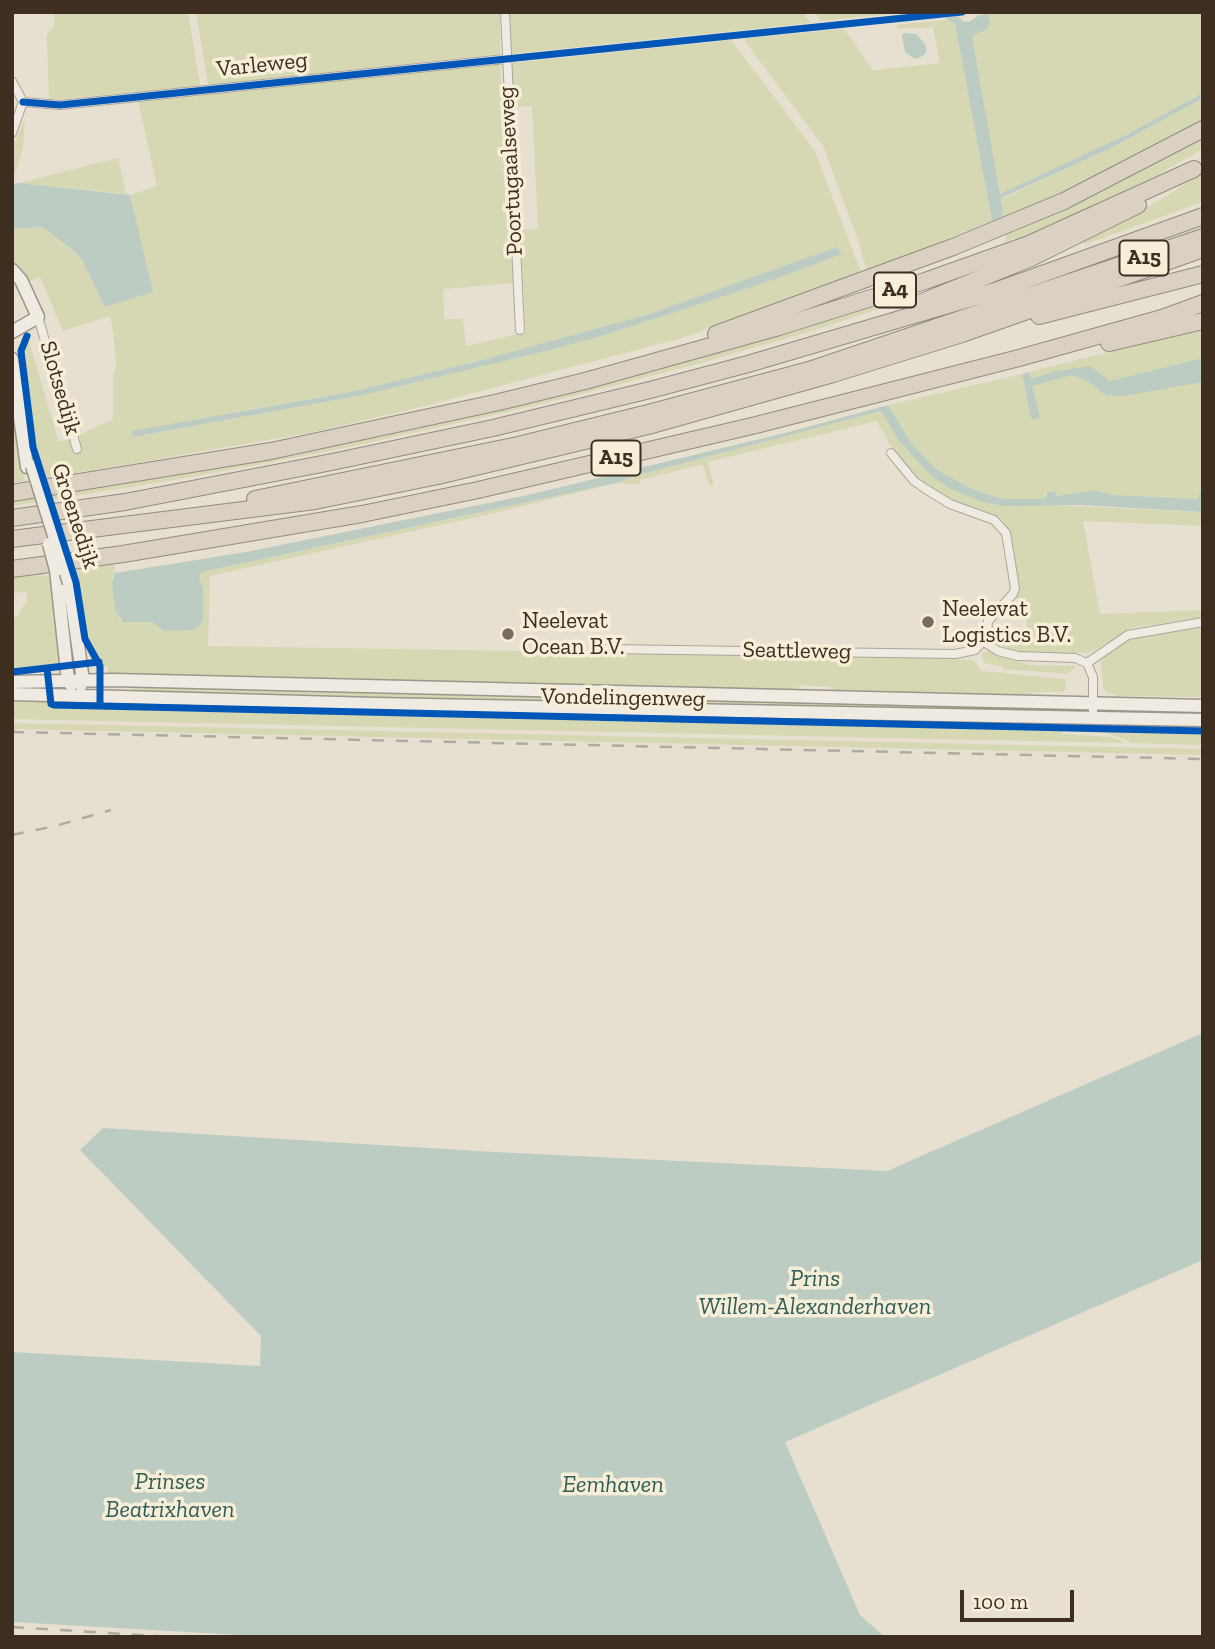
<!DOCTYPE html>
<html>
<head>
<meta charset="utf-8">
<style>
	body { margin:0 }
	#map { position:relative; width:1215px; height:1649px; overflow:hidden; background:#e7e0d1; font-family:"Zilla Slab",serif }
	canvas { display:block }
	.frame { position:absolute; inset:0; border:14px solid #3d2e20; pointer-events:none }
	.scale { position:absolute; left:960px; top:1590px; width:114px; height:32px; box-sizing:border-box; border:4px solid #3d2e20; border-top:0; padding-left:9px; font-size:21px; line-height:24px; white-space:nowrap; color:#3d2e20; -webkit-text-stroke:5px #f7eed8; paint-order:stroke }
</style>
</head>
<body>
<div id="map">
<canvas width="1215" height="1649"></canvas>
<div class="frame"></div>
<div class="scale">100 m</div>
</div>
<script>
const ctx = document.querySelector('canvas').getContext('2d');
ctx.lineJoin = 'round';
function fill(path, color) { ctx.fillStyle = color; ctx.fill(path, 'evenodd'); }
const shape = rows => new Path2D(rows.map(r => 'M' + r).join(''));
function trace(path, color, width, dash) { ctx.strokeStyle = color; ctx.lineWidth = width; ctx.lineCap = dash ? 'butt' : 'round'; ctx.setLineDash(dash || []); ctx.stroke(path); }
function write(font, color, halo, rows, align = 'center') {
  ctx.font = font + ' "Zilla Slab",serif'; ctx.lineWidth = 7; ctx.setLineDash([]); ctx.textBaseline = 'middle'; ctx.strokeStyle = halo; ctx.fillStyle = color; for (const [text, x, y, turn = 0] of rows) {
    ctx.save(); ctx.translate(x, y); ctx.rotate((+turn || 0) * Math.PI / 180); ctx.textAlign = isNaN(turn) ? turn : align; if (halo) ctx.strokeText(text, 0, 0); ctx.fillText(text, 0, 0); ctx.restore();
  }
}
fill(shape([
	[54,12,188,12,200,86,49,100,47,44,47,34,54,27],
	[196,12,500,12,500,54,208,85],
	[510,12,803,12,811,23,511,54],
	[814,12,911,12,821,21],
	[1001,12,1203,12,1203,93,1128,134,1000,194,972,36,990,23,988,14],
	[945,20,952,21,955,24,992,221,867,271,858,240,823,146,745,41,745,38,844,29,873,70,877,70,940,63,933,27,899,29,896,25],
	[731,40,815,151,861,273,682,338,413,409,309,433,47,478,41,459,36,456,31,422,25,344,28,338,59,442,71,439,113,419,113,376,116,365,113,331,110,316,63,331,40,277,28,282,12,263,12,229,42,227,75,253,82,260,105,307,152,292,130,195,157,186,138,100,497,64,500,66,513,283,443,289,444,319,463,319,466,346,526,332,520,230,538,229,532,106,513,107,511,63],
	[837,247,804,268,764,283,605,335,550,350,368,394,134,437,235,412,355,391,482,360,649,314],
	[1203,98,1203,120,1136,159,1078,188,1003,217,1001,199,1109,149],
	[25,118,23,148,12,184,12,148],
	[1203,133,1203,149,1152,178,1018,240,1016,238,1005,242,1006,234,1101,188],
	[118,158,126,194,19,183],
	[1203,173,1203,202,1086,244,1082,242,1160,200],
	[1203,220,1203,228,1076,271,1116,252],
	[876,303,878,309,815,330,694,365,538,405,336,450,175,480,12,506,12,499,250,461],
	[1203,329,1203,483,1199,499,1112,495,1095,490,1056,496,1055,492,1052,492,1046,493,1043,499,1004,499,990,495,970,488,936,469,912,444,888,405,1022,374,1031,417,1032,420,1039,418,1028,372],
	[12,392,16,441,25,481,12,483],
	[881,411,899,441,932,477,983,502,1203,512,1203,526,1083,521,1100,614,1203,610,1203,617,1132,628,1089,653,1036,653,1016,651,999,645,991,636,1027,634,1025,599,1014,598,1019,585,1005,524,999,517,951,500,916,477,892,448,877,421,708,462,714,486,709,485,703,464,640,480,640,484,616,483,486,515,210,576,208,646,954,658,974,661,981,671,1064,679,1066,682,1066,689,1063,692,1036,692,1021,697,859,693,831,689,831,687,799,685,799,690,780,692,300,681,277,677,108,673,108,666,103,666,89,644,86,636,80,581,76,569,114,564,115,573,112,577,115,609,120,620,127,622,152,622,156,624,203,620,203,588,199,578,202,572,616,483,635,476],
	[41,573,43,576,52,575,59,664,12,670,12,619,18,615,27,601,27,592,12,593,12,576],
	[1203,627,1203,697,1118,696,1107,692,1103,688,1101,661,1106,655,1129,639],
	[986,651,1030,665,1077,666,1067,674,1003,669,1003,666,984,663,981,654],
	[133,686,1033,706,1033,709,966,707,940,710,133,692],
	[12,698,47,699,49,708,1061,730,1062,734,1111,737,1125,743,12,719],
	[12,723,1203,749,1203,755,12,729],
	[1071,730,1203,733,1203,745,1133,743,1108,733,1071,732]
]), '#d6d7b3');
fill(shape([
	[988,14,990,23,987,29,972,36,1000,194,1128,134,1203,93,1203,98,1109,149,1001,198,1003,217,992,221,955,24,945,18,958,16,963,21,968,22,980,15],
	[904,33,916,34,925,44,927,51,923,56,915,59,905,52,902,35],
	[19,183,130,195,153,292,105,307,82,260,75,252,42,227,12,229,12,184],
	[837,247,842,254,764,283,605,335,550,350,368,394,133,437,132,431,355,391,482,360,649,314],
	[1203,358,1203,382,1122,396,1106,395,1088,381,1072,375,1032,386,1040,418,1032,420,1031,417,1022,374,1028,372,1031,379,1057,371,1090,366,1110,381],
	[888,405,912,444,936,469,970,488,990,495,1004,499,1042,499,1047,496,1046,493,1052,492,1055,491,1056,496,1095,490,1112,495,1198,499,1203,483,1203,512,1080,505,1004,506,983,502,951,489,932,477,899,441,881,411,635,476,616,483,202,572,199,578,203,588,203,620,199,626,193,630,164,631,152,622,123,622,115,610,112,581,115,573,246,552,528,495,789,432],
	[1203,1033,1203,1260,785,1442,860,1615,885,1637,275,1637,12,1622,12,1352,260,1366,261,1336,80,1150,103,1128,494,1152,887,1171]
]), '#bcccc2');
const street = shape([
	[505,12,520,330],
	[12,81,23,102,12,133],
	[23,102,60,105,505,59],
	[38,317,77,449],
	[984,642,998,651,1018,656,1075,658,1087,663,1128,635,1203,622],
	[607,649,955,654,975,650,987,637,988,621,1013,594,1015,588,1006,533,994,520,950,504,924,488,914,481,891,453],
	[1087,663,1093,677,1093,718]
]);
const secondary = shape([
	[12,270,21,280,38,317,12,332],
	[12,359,27,467],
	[56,570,68,681,71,685],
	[69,583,83,680,81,685],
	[12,682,113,680,1203,706],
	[12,694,375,704,1203,720]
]);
const highway = shape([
	[912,306,1031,258,1138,205],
	[1039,316,1203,274],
	[716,334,953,247,1064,201,1203,129],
	[1109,343,1203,321],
	[12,493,271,451,499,402,585,381,779,327,925,281,1029,244,1194,169],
	[255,499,518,445,648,413,809,370,1203,237],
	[12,518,125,502,332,462,493,428,650,390,748,364,995,291,1203,216],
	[12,539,315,501,438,476,648,426,833,374,962,334,1203,249],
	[12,569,123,554,362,514,478,490,752,426,1019,358,1162,318,1203,303]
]);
trace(street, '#ada599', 10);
trace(secondary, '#9c958a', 15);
trace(highway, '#928b80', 18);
trace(street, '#efebe3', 8);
trace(secondary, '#efebe3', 12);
trace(highway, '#dad1c2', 16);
trace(shape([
	[12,732,1203,759],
	[12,835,55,826,111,810],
	[12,1627,171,1637]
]), '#afaaa2', 2.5, [12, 12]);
const secondaryBridge = shape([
	[32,466,69,583],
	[49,544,56,570]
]);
trace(secondaryBridge, '#9c958a', 15, []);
trace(secondaryBridge, '#efebe3', 12);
trace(shape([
	[23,102,60,105,962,12],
	[27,336,21,351,33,447,76,582,85,639,100,666,100,706],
	[47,668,51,704,54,705,1203,731],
	[12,672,99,662]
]), '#0057b8', 7);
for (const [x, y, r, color] of [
	[928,622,7,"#786c5e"],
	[508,634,7,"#786c5e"]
]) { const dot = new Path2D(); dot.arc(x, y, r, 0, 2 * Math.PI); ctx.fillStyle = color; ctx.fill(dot); trace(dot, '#f7eed8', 2.5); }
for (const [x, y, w] of [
	[1144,258,49],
	[895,290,42],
	[616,458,49]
]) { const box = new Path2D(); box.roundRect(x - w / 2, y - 17.5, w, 35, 5); ctx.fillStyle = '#f7eed8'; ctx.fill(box); trace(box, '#3d2e20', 2); }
write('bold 21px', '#3d2e20', null, [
	["A15",1144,258],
	["A4",895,290],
	["A15",616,458]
]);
write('23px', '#3d2e20', '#f7eed8', [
	["Varleweg",262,65,-6],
	["Poortugaalseweg",511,171,-93],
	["Slotsedijk",60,388,74],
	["Groenedijk",75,516,72],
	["Seattleweg",797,651,1],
	["Vondelingenweg",623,698,1]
]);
write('23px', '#3d2e20', '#f7eed8', [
	["Neelevat",942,609],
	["Logistics B.V.",942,635],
	["Neelevat",522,621],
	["Ocean B.V.",522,647]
], 'left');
write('italic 24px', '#2f5d5a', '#f7eed8', [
	["Prins",815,1279],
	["Willem-Alexanderhaven",815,1307],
	["Prinses",170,1482],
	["Beatrixhaven",170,1510],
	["Eemhaven",613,1485]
]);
</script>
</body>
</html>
